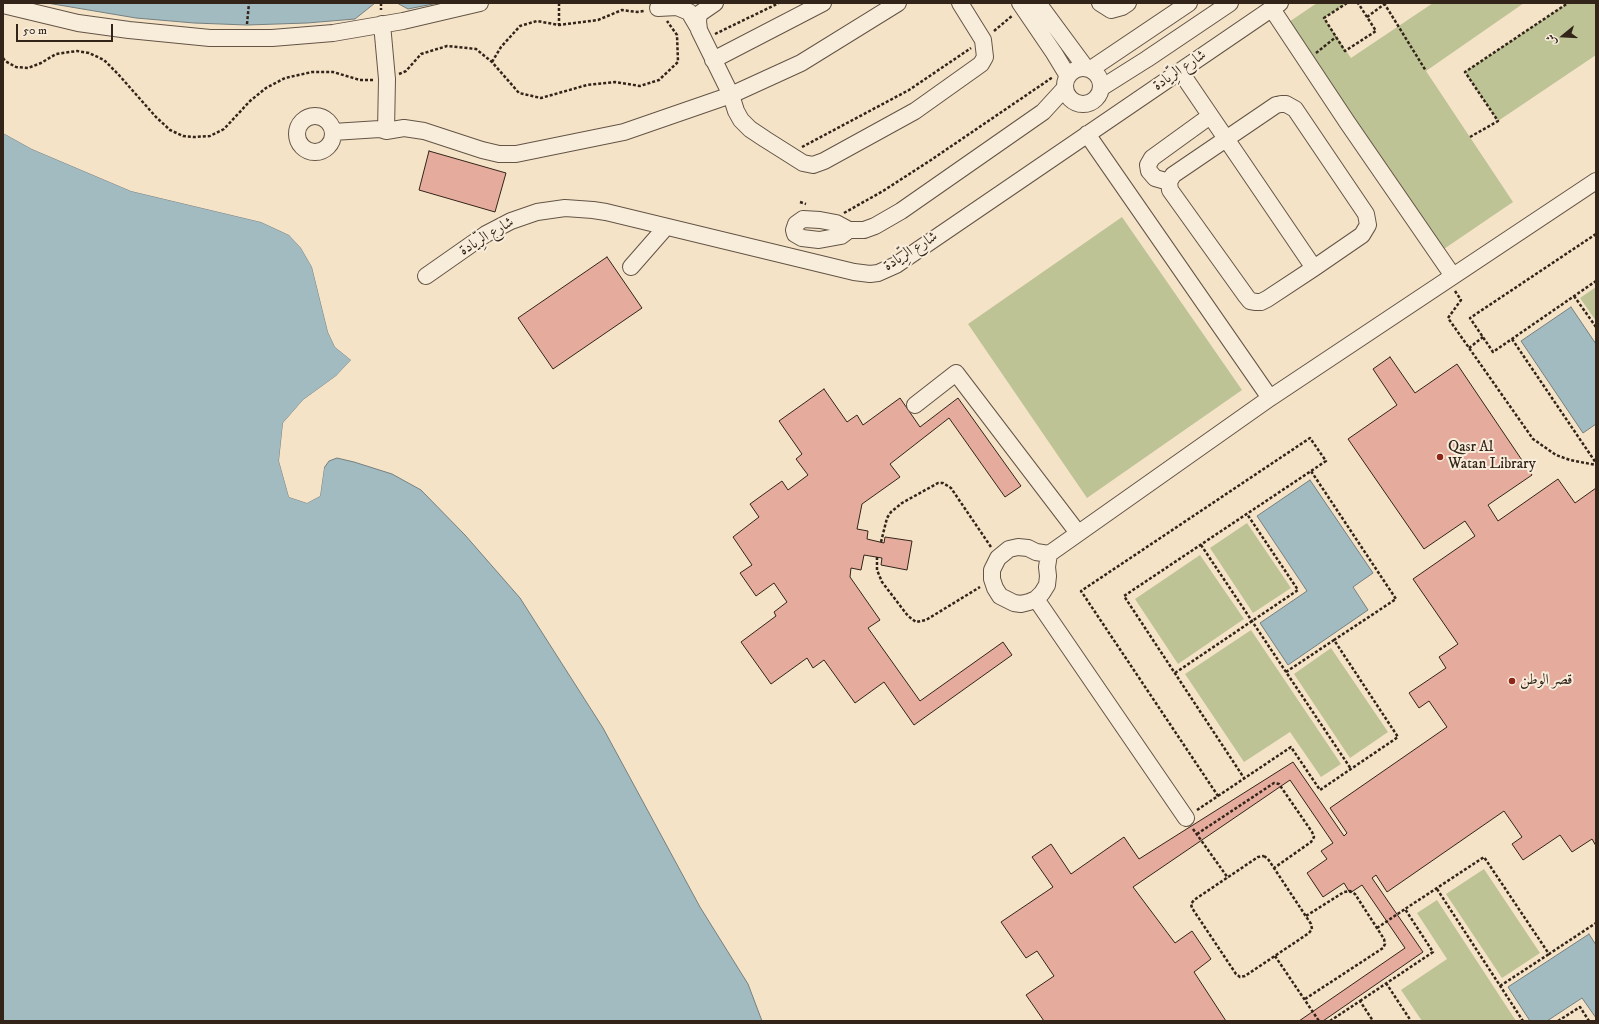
<!DOCTYPE html>
<html>
<head>
<meta charset="utf-8">
<style>
	body { margin:0 }
	#map { position:relative; width:1599px; height:1024px; overflow:hidden; background:#f5e3c8; font-family:"IM FELL DW Pica",Amiri,serif }
	canvas { display:block }
	.frame { position:absolute; inset:0; border:4px solid #322419; pointer-events:none }
	.north { position:absolute; left:1543px; top:16px; width:40px; height:40px; -webkit-text-stroke:3px #f8eddb; paint-order:stroke; rotate:252deg; font-size:11px; font-weight:700; line-height:16px; text-align:center; color:#322419 }
	.north::after { content:''; display:block; margin:auto; width:14px; height:18px; background:#322419; clip-path:polygon(50% 0,100% 100%,50% 72%,0 100%) }
	.scale { position:absolute; left:16px; top:24px; width:97px; height:18px; box-sizing:border-box; border:2px solid #322419; border-top:0; padding-left:5px; font-size:12px; line-height:14px; white-space:nowrap; color:#322419; -webkit-text-stroke:3px #f8eddb; paint-order:stroke }
</style>
</head>
<body>
<div id="map">
<canvas width="1599" height="1024"></canvas>
<div class="frame"></div>
<div class="north">ش</div>
<div class="scale">50 m</div>
</div>
<script>
const ctx = document.querySelector('canvas').getContext('2d');
ctx.lineJoin = 'round';
function fill(path, color) { ctx.fillStyle = color; ctx.fill(path, 'evenodd'); }
const shape = rows => new Path2D(rows.map(r => 'M' + r).join(''));
function trace(path, color, width, dash) { ctx.strokeStyle = color; ctx.lineWidth = width; ctx.lineCap = dash ? 'butt' : 'round'; ctx.setLineDash(dash || []); ctx.stroke(path); }
function write(font, color, halo, rows, align = 'center') {
  ctx.font = font + ' "IM FELL DW Pica",Amiri,serif'; ctx.lineWidth = 4; ctx.setLineDash([]); ctx.textBaseline = 'middle'; ctx.strokeStyle = halo; ctx.fillStyle = color; for (const [text, x, y, turn = 0] of rows) {
    ctx.save(); ctx.translate(x, y); ctx.rotate((+turn || 0) * Math.PI / 180); ctx.textAlign = isNaN(turn) ? turn : align; if (halo) ctx.strokeText(text, 0, 0); ctx.fillText(text, 0, 0); ctx.restore();
  }
}
fill(shape([
	[1317,3,1347,3,1324,18,1351,58,1433,3,1524,3,1426,71,1513,202,1438,253,1283,26],
	[1568,3,1596,3,1596,55,1498,121,1465,72],
	[1122,217,1242,390,1087,498,968,324],
	[1596,287,1596,321,1580,298],
	[1247,523,1291,588,1253,613,1210,548],
	[1200,555,1244,619,1178,664,1135,599],
	[1251,630,1341,764,1321,777,1290,732,1244,762,1185,674],
	[1331,648,1388,732,1350,758,1294,674],
	[1484,869,1540,953,1502,978,1446,894],
	[1437,900,1516,1021,1422,1021,1401,990,1447,959,1417,913]
]), '#bdc395');
const water = shape([
	[47,3,375,3,355,19,307,23,247,25,194,23,136,18,47,3],
	[397,3,438,3,408,9,397,3],
	[3,133,32,149,131,191,261,222,289,235,301,248,312,267,328,332,335,347,351,360,336,376,303,400,283,423,279,461,289,497,307,503,320,496,324,468,329,461,337,458,354,462,392,474,421,490,465,535,520,598,603,728,700,907,748,984,762,1021,3,1021,3,133],
	[1571,307,1596,344,1596,424,1583,433,1521,341,1571,307],
	[1310,480,1373,573,1353,587,1368,610,1288,665,1260,623,1307,591,1257,516,1310,480],
	[1589,934,1596,945,1596,1018,1582,998,1547,1021,1530,1021,1508,987,1589,934]
]);
fill(water, '#a2bbc1');
trace(water, '#757f7e', 1);
fill(shape([
	[3,131,33,147,132,189,261,220,290,233,302,246,313,266,330,331,337,346,353,360,337,377,305,402,285,423,281,461,291,496,306,501,318,494,323,466,324,468,320,496,307,503,289,497,279,461,283,423,303,400,336,376,351,360,335,347,328,332,312,267,301,248,289,235,261,222,131,191,32,149,3,133]
]), '#f5e3c8');
const building = shape([
	[429,151,506,173,495,212,419,190,429,151],
	[607,257,642,308,553,369,518,318,607,257],
	[1390,357,1415,393,1457,364,1532,475,1488,505,1498,521,1558,479,1575,503,1596,488,1596,846,1592,839,1572,852,1560,835,1523,860,1512,844,1522,837,1504,811,1387,892,1376,875,1372,878,1423,952,1323,1021,1299,1021,1405,948,1362,885,1350,893,1344,883,1323,897,1307,873,1327,859,1321,851,1333,843,1290,780,1133,887,1175,943,1192,931,1211,959,1194,972,1226,1021,1044,1021,1026,995,1054,976,1037,951,1026,958,1001,922,1053,887,1032,857,1051,844,1071,874,1124,837,1139,859,1293,762,1344,836,1347,833,1330,808,1447,727,1429,701,1419,708,1409,693,1446,668,1439,657,1458,644,1413,579,1475,536,1465,521,1424,549,1348,439,1397,405,1373,369,1390,357],
	[824,389,847,422,857,415,863,425,900,398,920,427,958,398,1021,486,1005,497,949,418,890,464,900,477,862,504,857,529,868,531,867,539,884,543,885,537,912,541,907,570,881,565,882,558,864,555,861,570,851,568,850,577,880,620,868,628,920,701,1003,642,1012,655,914,725,884,682,855,703,824,660,813,668,807,658,771,684,741,642,776,616,774,612,787,602,774,583,756,596,740,573,752,565,733,537,759,517,750,504,782,481,788,490,808,475,796,459,802,454,779,421,824,389]
]);
fill(building, '#e5ac9e');
trace(building, '#322419', 1);
const minor = shape([
	[715,3,699,14,698,21,699,30,731,95,736,111,741,120,750,129,765,139,803,163,813,165,824,161,915,111,981,64,985,57,983,40,960,3],
	[1020,3,1054,53,1068,76],
	[1038,3,1086,68],
	[1100,3,1111,10,1122,7,1128,3],
	[3,5,78,23,129,30,210,38,272,38,333,33,403,21,480,3],
	[658,8,677,7,689,12,699,29],
	[1272,9,1347,122,1453,276],
	[382,24,387,79,386,131],
	[713,60,823,3],
	'1065 86a18 18 0 1 1 36 0a18 18 0 1 1-36 0Z',
	[1091,69,1189,3],
	[1180,71,1314,268],
	[1101,88,1147,59,1230,3],
	[1281,104,1286,104,1295,109,1366,214,1368,225,1362,235,1314,268,1267,299,1261,302,1256,302,1250,301,1246,296,1170,190,1169,182,1173,175,1276,105,1281,104],
	'297 134a18 18 0 1 1 36 0a18 18 0 1 1-36 0Z',
	[333,132,380,129,386,131,404,128,424,131,482,150,499,154,516,154,624,132,731,95,801,63,898,3],
	[1087,134,1270,398],
	[1169,182,1155,178,1149,171,1148,165,1152,158,1210,116],
	[849,230,841,236,819,240,802,238,795,234,794,230,796,224,803,219,820,220,836,223,849,230,864,230,875,226,901,211,1043,112,1065,88],
	[631,267,666,227],
	[426,276,486,234,511,221,537,212,565,208,593,210,606,212,854,272,870,274,878,273,896,265,1280,3],
	[915,405,956,373,1078,533],
	[1018,547,1028,548,1036,552,1049,554,1047,567,1048,576,1047,585,1042,593,1036,599,1029,602,1021,604,1014,603,1000,596,995,588,992,579,992,570,998,558,1009,549,1018,547],
	[1049,554,1270,398,1596,181],
	[1036,599,1186,818]
]);
trace(minor, '#635445', 18);
trace(shape([
	[381,3,381,10],
	[559,3,559,25],
	[1347,3,1324,18,1345,51,1376,31,1358,3],
	[1384,3,1426,71],
	[1367,17,1386,3],
	[247,24,249,3],
	[994,31,1013,15],
	[715,34,779,3],
	[1316,53,1336,37],
	[3,58,5,61,16,67,28,68,41,63,56,54,77,51,89,53,104,60,118,74,156,117,170,130,183,136,194,137,210,136,224,129,250,101,266,88,285,78,312,72,333,72,360,80,373,80],
	[492,62,501,47,520,26,537,21,559,25,598,20,622,10,637,12,644,11],
	[399,74,406,71,421,54,447,46,476,49,492,62,519,93,541,98,587,85,615,82,640,86,659,80,678,62,677,35,667,21],
	[1470,137,1498,121,1465,72,1568,3],
	[802,147,909,90,971,48],
	[800,202,806,204],
	[844,213,883,191,931,160,1053,77],
	[1596,234,1470,318,1493,352,1596,281],
	[1455,291,1461,300,1448,318,1533,439,1556,455,1570,460,1596,465],
	[1574,296,1596,327],
	[1512,339,1596,463],
	[1469,348,1483,337],
	[881,542,887,518,891,512,902,503,938,483,943,483,951,488,991,547],
	[1201,545,1351,769],
	[877,557,877,570,882,582,908,616,916,622,926,620,980,587],
	[1286,672,1334,640],
	[1175,673,1298,590,1247,514],
	[1218,796,1291,747,1320,790,1398,737,1334,640,1396,599,1311,471,1124,596,1244,778],
	[1197,810,1218,796,1081,591,1310,438,1326,461,1311,471],
	[1193,829,1228,878],
	[1197,834,1274,783,1279,784,1312,832,1314,837,1311,842,1274,868],
	[1264,856,1268,859,1311,924,1312,929,1309,933,1245,976,1240,977,1236,974,1192,908,1191,904,1194,900,1258,857,1264,856],
	[1437,889,1523,1021],
	[1377,928,1405,909],
	[1275,956,1319,1021],
	[1386,983,1411,1021],
	[1500,986,1549,954],
	[1305,999,1383,948,1385,944,1384,939,1355,894,1350,891,1344,892,1306,916],
	[1360,1001,1433,952,1405,909,1484,857,1549,954,1596,923],
	[1330,1021,1360,1001,1373,1021],
	[1558,1021,1580,1007,1589,1021]
]), '#322419', 2.5, [3, 2]);
trace(minor, '#f8eddb', 16);
for (const [x, y, r, color] of [
	[1440,457,4,"#8f2418"],
	[1512,681,4,"#8f2418"]
]) { const dot = new Path2D(); dot.arc(x, y, r, 0, 2 * Math.PI); ctx.fillStyle = color; ctx.fill(dot); trace(dot, '#f8eddb', 1.5); }
write('15px', '#322419', '#f8eddb', [
	["شارع الرِّيادة",1180,71,-34],
	["شارع الرِّيادة",487,237,-31],
	["شارع الرِّيادة",911,252,-32]
]);
write('15px', '#322419', '#f8eddb', [
	["Qasr Al",1448,448],
	["Watan Library",1448,465],
	["قصر الوطن",1520,681]
], 'left');
</script>
</body>
</html>
